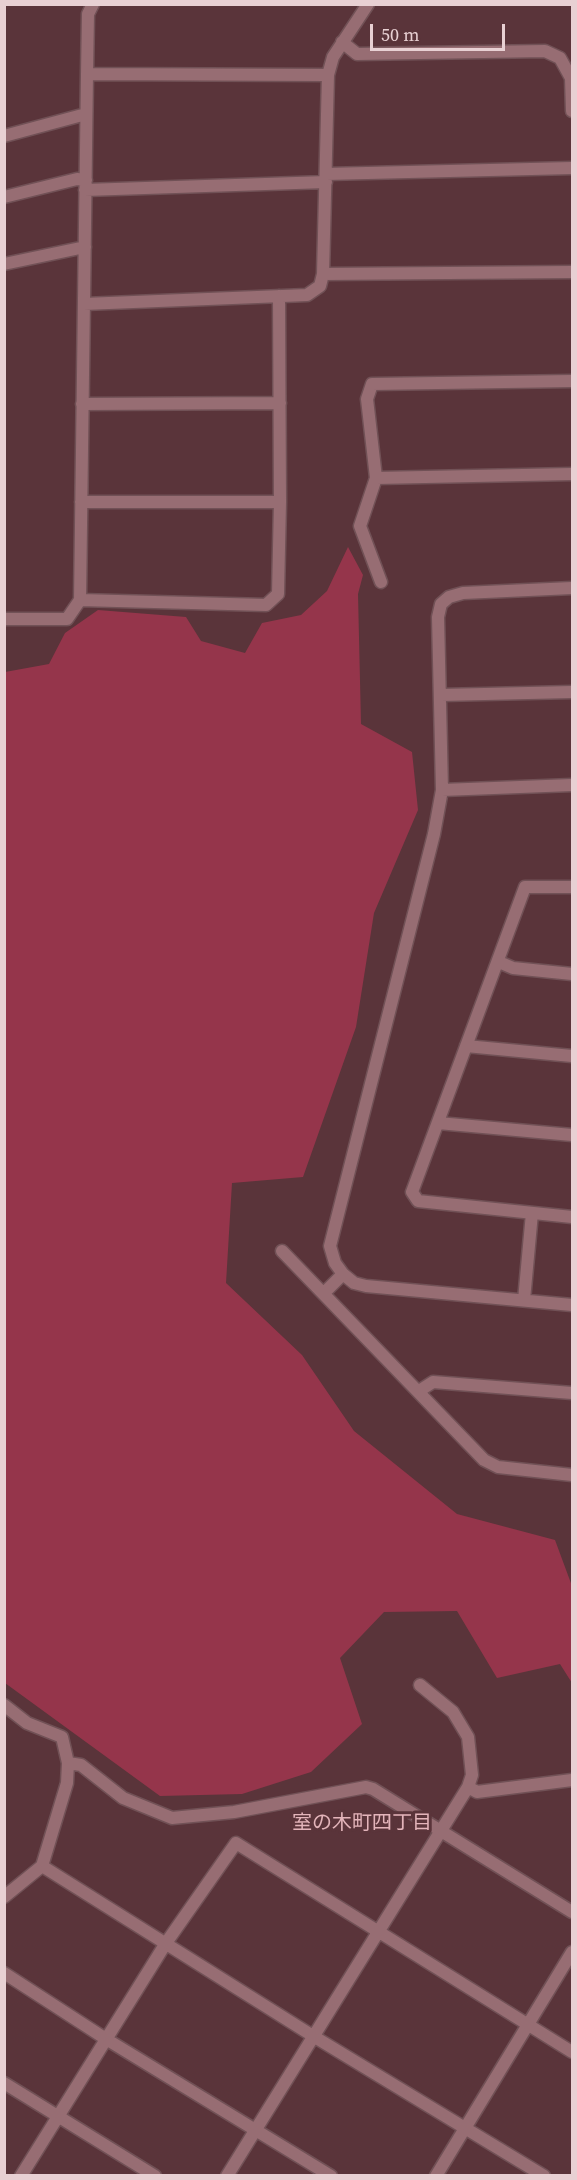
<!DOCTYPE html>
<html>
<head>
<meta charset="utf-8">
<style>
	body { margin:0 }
	#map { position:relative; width:577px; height:2180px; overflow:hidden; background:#5a343a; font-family:"Source Serif 4",serif }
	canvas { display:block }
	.frame { position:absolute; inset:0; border:6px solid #e8d0d3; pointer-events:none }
	.scale { position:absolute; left:370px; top:24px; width:135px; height:27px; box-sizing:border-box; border:3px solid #e8d0d3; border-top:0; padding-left:8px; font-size:18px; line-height:21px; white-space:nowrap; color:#e8d0d3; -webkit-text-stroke:4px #5a343a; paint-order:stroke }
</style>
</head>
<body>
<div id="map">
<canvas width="577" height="2180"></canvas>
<div class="frame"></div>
<div class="scale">50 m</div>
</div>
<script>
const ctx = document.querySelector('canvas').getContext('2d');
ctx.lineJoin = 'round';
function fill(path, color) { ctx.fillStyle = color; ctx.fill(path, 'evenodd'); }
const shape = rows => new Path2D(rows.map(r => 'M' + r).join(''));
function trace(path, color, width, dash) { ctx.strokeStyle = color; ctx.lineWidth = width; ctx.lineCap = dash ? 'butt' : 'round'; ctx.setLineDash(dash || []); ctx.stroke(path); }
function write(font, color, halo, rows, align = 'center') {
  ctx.font = font + ' "Source Serif 4","Noto Sans JP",serif'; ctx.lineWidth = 6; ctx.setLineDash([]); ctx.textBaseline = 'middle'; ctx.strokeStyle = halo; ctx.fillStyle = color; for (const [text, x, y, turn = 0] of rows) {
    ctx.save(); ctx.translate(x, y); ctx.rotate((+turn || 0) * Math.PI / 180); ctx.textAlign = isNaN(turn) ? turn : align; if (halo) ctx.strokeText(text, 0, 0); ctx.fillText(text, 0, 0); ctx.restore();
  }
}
fill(shape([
	[348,547,363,575,358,594,361,724,412,752,418,810,374,913,356,1027,303,1177,232,1183,226,1283,302,1355,354,1431,457,1514,555,1540,572,1586,572,1683,560,1664,497,1678,457,1611,384,1612,340,1658,362,1724,311,1772,242,1794,160,1796,5,1683,5,672,49,664,65,633,98,610,186,617,201,641,245,653,262,623,301,615,327,591]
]), '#95354b');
const minor = shape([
	[342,42,357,54,545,51,560,58,571,78,572,111],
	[87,74,328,75],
	[4,136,86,114],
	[326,174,572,168],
	[85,190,326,182],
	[4,197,77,179,86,180],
	[4,264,85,247],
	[323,274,572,272],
	[84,304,307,295,320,286,323,274,328,75,333,57,368,4],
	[82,404,280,403],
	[376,478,572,474],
	[81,502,280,502],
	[381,582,360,526,376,478,367,399,372,384,572,381],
	[572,588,463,593,449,597,441,604,438,617,442,790,434,834,330,1246,335,1263,343,1274,354,1283,366,1286,572,1305],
	[80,600,266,605,278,594,280,502,279,296],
	[4,619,67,619,80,600,87,74,88,14,93,4],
	[441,695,572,692],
	[442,790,572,785],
	[572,887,525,887,412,1192,418,1201,572,1217],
	[499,962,513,968,572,974],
	[466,1046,572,1056],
	[438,1123,572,1135],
	[282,1251,484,1460,498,1467,572,1475],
	[324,1293,343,1274],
	[524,1300,532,1213],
	[419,1391,433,1382,572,1393],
	[4,1705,27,1723,62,1737,68,1763,67,1783,42,1866,4,1897],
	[68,1763,81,1765,123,1798,172,1818,234,1812,366,1787,373,1789,572,1912],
	[468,1787,477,1792,572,1780],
	[42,1866,313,2036,544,2176],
	[4,1973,106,2039,331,2176],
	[4,2083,155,2176],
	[21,2176,166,1943,236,1843,572,2052],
	[227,2176,468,1787,472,1775,468,1737,453,1712,420,1685],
	[436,2176,572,1952]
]);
trace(minor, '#715156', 15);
trace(minor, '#976d73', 12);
write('20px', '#e3b4ba', '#5a343a', [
	["室の木町四丁目",362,1824]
]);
</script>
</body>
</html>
